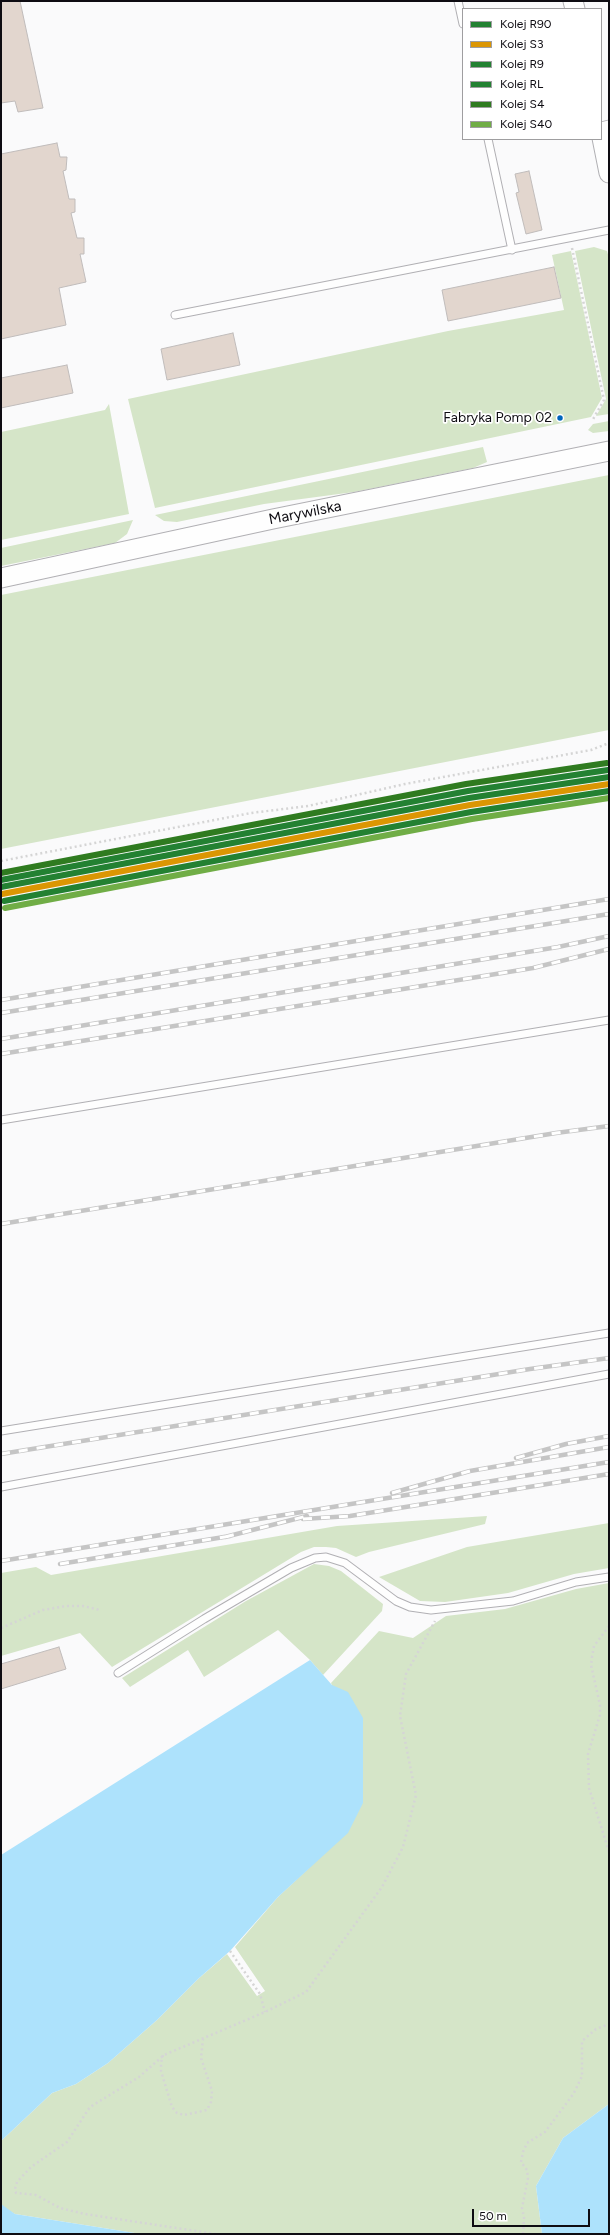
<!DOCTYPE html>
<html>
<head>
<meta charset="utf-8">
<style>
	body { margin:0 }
	#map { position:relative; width:610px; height:2235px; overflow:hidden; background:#fafafb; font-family:Figtree,sans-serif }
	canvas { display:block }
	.frame { position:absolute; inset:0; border:2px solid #0e0c12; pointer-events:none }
	.legend { position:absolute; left:462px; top:8px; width:140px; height:132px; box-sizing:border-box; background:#fff; border:1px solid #9f9ea0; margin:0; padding:5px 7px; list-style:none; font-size:12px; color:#0e0c12 }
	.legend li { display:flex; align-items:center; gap:8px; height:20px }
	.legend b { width:20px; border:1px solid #9f9ea0 }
	.scale { position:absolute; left:472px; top:2209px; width:118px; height:18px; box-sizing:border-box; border:2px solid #0e0c12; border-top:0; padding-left:5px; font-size:12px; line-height:14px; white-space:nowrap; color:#0e0c12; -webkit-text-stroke:3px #fff; paint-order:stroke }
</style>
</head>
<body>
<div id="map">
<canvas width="610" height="2235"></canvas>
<div class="frame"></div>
<ul class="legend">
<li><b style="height:5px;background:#238132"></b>Kolej R90</li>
<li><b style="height:5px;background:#db9603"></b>Kolej S3</li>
<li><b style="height:5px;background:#238132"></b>Kolej R9</li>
<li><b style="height:5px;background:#238132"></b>Kolej RL</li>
<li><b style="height:5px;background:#2f7b20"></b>Kolej S4</li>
<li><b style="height:5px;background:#70ad46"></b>Kolej S40</li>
</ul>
<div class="scale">50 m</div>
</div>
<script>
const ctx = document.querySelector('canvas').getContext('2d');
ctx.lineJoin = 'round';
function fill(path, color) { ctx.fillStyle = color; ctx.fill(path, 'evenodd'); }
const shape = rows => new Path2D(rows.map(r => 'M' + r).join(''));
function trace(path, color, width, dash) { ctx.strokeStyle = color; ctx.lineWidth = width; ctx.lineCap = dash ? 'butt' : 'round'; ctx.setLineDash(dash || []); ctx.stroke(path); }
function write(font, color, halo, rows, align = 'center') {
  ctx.font = font + ' Figtree,sans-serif'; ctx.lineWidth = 3.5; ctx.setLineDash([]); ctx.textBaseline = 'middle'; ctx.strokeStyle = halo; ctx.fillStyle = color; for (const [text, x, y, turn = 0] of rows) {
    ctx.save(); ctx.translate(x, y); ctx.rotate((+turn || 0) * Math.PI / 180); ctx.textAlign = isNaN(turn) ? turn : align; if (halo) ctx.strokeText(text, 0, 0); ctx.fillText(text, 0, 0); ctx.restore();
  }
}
fill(shape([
	[594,247,607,251,609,258,609,414,596,416,606,399,575,251],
	[571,251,602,398,591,417,155,508,128,399,448,331,564,310,552,255],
	[109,404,129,514,1,540,1,432,105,410],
	[609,421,609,431,593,433,588,430,593,424],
	[483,447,487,462,473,468,354,492,264,504,177,522,164,521,155,515],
	[609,475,609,730,1,849,1,595],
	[133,520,127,534,115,543,1,566,1,548],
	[487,1516,485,1524,369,1552,356,1557,336,1548,326,1547,314,1547,301,1552,112,1667,80,1633,1,1656,1,1573,36,1567,51,1575,337,1526],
	[609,1523,609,1568,574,1574,508,1593,445,1602,420,1601,379,1577,467,1547],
	[314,1564,329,1566,341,1571,383,1604,382,1611,323,1675,310,1660,278,1630,204,1677,188,1650,130,1687,122,1678,246,1601],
	[609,1583,609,2104,563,2138,536,2186,542,2234,141,2234,15,2214,4,2208,1,2204,1,2141,52,2093,76,2084,108,2063,157,2020,198,1979,227,1954,257,1996,265,1991,235,1947,278,1897,309,1868,332,1685,331,1683,379,1631,413,1638,446,1616,505,1609,576,1589]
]), '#d5e5c8');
fill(shape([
	[310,1660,332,1685,348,1692,363,1718,363,1803,348,1833,278,1897,230,1951,198,1979,157,2020,108,2063,76,2084,52,2093,1,2141,1,1855],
	[609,2104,609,2234,542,2234,536,2186,563,2138],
	[1,2204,15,2214,141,2234,1,2234]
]), '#ade2fc');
const building = shape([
	[1,1,20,1,43,108,18,112,15,101,1,103,1,1],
	[57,143,60,157,67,157,66,170,63,171,69,199,75,199,75,212,71,213,77,238,84,238,84,254,80,254,86,282,59,288,66,325,1,339,1,154,57,143],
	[529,171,542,230,526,234,516,193,519,192,515,174,529,171],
	[554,267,561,298,448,321,442,290,554,267],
	[233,333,240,365,167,380,161,349,233,333],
	[67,365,73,393,1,408,1,378,67,365],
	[59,1647,66,1669,1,1689,1,1664,59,1647]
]);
fill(building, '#e2d6ce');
trace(building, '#c0bcbb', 1);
const lane = shape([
	[458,1,463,24],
	[601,126,609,124],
	[488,139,512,250],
	[175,315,609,230],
	[1,1120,609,1020],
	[1,1431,609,1333],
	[1,1487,609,1374],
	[118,1673,204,1619,291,1568,315,1558,326,1557,345,1563,396,1601,410,1607,431,1610,513,1601,576,1582,609,1577]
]);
const secondary = shape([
	[573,1,575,9],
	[601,133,609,173],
	[1,578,273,519,609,451]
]);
trace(lane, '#b1b0b4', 9);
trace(secondary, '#b1b0b4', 21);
trace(shape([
	[572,248,604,400,592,421],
	[1,861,251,813,308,806,405,784,591,750,609,743],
	[609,1626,594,1646,592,1657,591,1665,600,1705,600,1715,588,1754,589,1788,609,1852],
	[1,1628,43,1610,66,1606,83,1606,100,1610],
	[230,1951,260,1994,265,2012],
	[163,2055,161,2063,161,2071,172,2107,177,2113,184,2115,207,2110,211,2102,212,2091,201,2058,203,2039],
	[216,2234,85,2214,60,2208,36,2195,16,2193,15,2189,17,2182,31,2167,67,2142,90,2107,139,2077,164,2055,265,2012,306,1992,382,1887,403,1847,416,1795,400,1716,406,1674,435,1621],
	[523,2234,524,2218,522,2208,528,2178,527,2170,521,2162,523,2152,527,2143,545,2132,574,2093,582,2076,582,2041,596,2029,609,2024]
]), '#d5d5d5', 2.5, [2, 3]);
trace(lane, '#fefefe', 7);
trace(secondary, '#fefefe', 19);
const rail = shape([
	[1,1000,609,899],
	[1,1013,609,914],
	[1,1039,558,947,609,936],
	[1,1054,533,968,609,949],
	[1,1224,556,1133,609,1126],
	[1,1454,530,1369,609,1358],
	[516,1458,566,1444,609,1436],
	[392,1493,470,1471,609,1447],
	[303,1519,350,1516,609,1474],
	[225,1537,307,1516],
	[1,1561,609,1462],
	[60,1564,230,1536]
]);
trace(rail, '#c5c5c5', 4.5);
trace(rail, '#fff', 3, [9]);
trace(shape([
	[1,887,469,798,609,777]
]), '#238132', 6);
trace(shape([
	[2,894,470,805,609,784]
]), '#db9603', 6);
trace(shape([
	[1,880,468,791,608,770]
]), '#238132', 6);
trace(shape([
	[4,901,471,812,609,791]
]), '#238132', 6);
trace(shape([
	[1,873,466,784,607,763]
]), '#2f7b20', 6);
trace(shape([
	[5,908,472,819,609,798]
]), '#70ad46', 6);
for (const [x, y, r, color] of [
	[560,418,3.5,"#0065bd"]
]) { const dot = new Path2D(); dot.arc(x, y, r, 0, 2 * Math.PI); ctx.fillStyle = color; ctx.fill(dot); trace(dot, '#fff', 1.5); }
write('14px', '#0e0c12', '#fff', [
	["Fabryka Pomp 02",552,418]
], 'right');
write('15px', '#0e0c12', '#fff', [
	["Marywilska",305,513,-11]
]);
</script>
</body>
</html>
